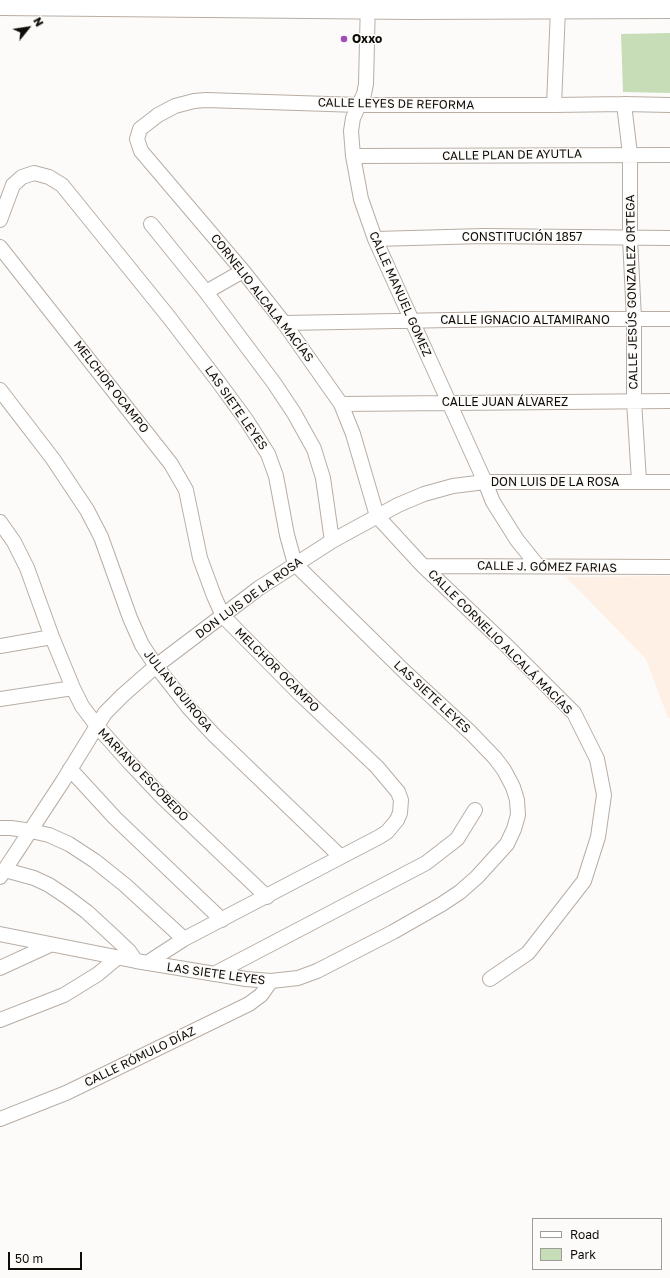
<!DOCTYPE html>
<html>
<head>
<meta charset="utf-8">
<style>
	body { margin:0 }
	#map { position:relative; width:670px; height:1278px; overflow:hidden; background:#fdfbf9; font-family:"Golos Text",sans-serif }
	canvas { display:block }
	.legend { position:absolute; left:532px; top:1218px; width:130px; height:52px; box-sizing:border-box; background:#fdfbf9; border:1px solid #9e9c99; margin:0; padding:5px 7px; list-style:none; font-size:12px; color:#100d09 }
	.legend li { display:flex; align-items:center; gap:8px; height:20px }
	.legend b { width:20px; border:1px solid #9e9c99 }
	.north { position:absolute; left:8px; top:8px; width:40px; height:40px; -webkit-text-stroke:3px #fdfbf9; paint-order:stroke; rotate:60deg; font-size:11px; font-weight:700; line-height:16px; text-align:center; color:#100d09 }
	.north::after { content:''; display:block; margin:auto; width:14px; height:18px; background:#100d09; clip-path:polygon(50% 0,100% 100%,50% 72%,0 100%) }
	.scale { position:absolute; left:8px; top:1252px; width:74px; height:18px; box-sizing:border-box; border:2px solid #100d09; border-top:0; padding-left:5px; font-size:12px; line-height:14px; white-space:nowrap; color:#100d09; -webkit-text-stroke:3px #fdfbf9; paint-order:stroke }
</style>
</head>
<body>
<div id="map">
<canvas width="670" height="1278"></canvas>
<ul class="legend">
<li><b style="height:5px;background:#fff"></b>Road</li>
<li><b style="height:11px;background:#c6ddb8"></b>Park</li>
</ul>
<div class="north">N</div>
<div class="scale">50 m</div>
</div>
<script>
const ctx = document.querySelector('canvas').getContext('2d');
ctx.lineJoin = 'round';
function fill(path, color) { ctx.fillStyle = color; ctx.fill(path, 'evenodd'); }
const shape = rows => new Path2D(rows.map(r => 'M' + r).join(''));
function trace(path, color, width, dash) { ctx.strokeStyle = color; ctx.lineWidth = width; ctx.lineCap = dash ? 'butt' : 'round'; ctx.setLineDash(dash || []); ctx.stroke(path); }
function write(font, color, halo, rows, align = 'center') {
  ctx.font = font + ' "Golos Text",sans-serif'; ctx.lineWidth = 3; ctx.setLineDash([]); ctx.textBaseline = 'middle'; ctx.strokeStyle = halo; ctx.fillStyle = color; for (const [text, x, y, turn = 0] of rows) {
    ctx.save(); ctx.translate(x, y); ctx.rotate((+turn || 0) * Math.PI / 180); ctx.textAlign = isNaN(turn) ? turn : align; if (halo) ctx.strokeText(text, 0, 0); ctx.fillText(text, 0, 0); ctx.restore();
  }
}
fill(shape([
	[670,576,670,718,668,718,646,659,566,577]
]), '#fef0e4');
fill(shape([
	[670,33,670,93,623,92,621,34]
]), '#c6ddb8');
const minor = shape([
	[368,0,366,84,364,94,353,118,351,131,353,156,361,199,375,239,485,482,493,502,517,540,538,566],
	[624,104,630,154,630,238,634,319,634,401,639,481],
	[554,105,558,9],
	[353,156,670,155],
	[0,220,13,185,22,177,34,173,49,177,62,185,168,316,217,380,247,421,268,454,276,476,287,535,295,564,406,673,471,733,495,758,504,770,513,787,517,800,518,815,514,829,507,844,477,877,460,892,442,904,393,932,317,971,298,978,271,981,246,979,136,961,0,934],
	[151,224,206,292,274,383,294,413,314,449,323,478,332,541],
	[375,239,484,236,670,238],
	[0,247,171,464,186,490,200,558,214,596,223,616,300,694,377,767,398,792,401,800,400,813,397,820,387,832,379,837,184,939,147,963],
	[206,292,243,271],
	[284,323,508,319,670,319],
	[0,390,53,459,87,510,101,537,130,618,142,645,156,666,189,708,214,735,341,857],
	[341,404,670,401],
	[0,522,14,542,27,568,52,637,73,688,82,706,97,726,129,762,162,797,267,897],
	[423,566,670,567],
	[0,646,52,637],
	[0,699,73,688],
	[70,769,115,818,222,920],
	[0,828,11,828,31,831,49,835,69,844,95,861,125,885,184,939],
	[5,870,34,878,49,885,67,897,87,912,112,935,129,951,136,961],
	[0,877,63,781,105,713,123,695,156,666,259,588,332,541,398,505,424,494,453,486,485,482,670,482],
	[0,968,50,945],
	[214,974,426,863,457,839,475,810],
	[490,979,528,953,584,881,598,837,604,795,597,759,574,713,507,646,423,566,377,516,353,434,341,404,284,323,243,271,141,151,137,139,140,129,158,115,175,106,194,101,206,100,359,105,554,105,624,104,670,105],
	[0,1020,64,995,98,974,117,958],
	[0,1119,66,1093,249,1004,261,995,271,981]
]);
const highway = shape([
	[0,5,412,9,670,8]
]);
trace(minor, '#b8ada4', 16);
trace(highway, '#b8ada4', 22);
trace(minor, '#fff', 14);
trace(highway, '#fff', 20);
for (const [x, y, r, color] of [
	[344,39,4,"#a04bb8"]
]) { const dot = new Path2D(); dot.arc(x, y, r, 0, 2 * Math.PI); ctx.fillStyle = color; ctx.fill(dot); trace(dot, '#fdfbf9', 1.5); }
write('bold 12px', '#100d09', '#fdfbf9', [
	["Oxxo",352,39]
], 'left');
write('12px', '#100d09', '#fdfbf9', [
	["CALLE LEYES DE REFORMA",396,104,1],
	["CALLE PLAN DE AYUTLA",512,155,-1],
	["CONSTITUCIÓN 1857",522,237],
	["CALLE JESÚS GONZALEZ ORTEGA",632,292,-91],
	["CALLE MANUEL GOMEZ",400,294,66],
	["CORNELIO ALCALA MACÍAS",262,298,52],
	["CALLE IGNACIO ALTAMIRANO",525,320],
	["MELCHOR OCAMPO",111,387,52],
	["CALLE JUAN ÁLVAREZ",505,402],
	["LAS SIETE LEYES",236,408,55],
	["DON LUIS DE LA ROSA",555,482],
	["CALLE J. GÓMEZ FARIAS",547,567,1],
	["DON LUIS DE LA ROSA",249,598,-36],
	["CALLE CORNELIO ALCALÁ MACÍAS",500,642,45],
	["MELCHOR OCAMPO",277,670,45],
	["JULIAN QUIROGA",178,691,51],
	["LAS SIETE LEYES",432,697,43],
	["MARIANO ESCOBEDO",143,775,46],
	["LAS SIETE LEYES",216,974,8],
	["CALLE RÓMULO DÍAZ",140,1057,-26]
]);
</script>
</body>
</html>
